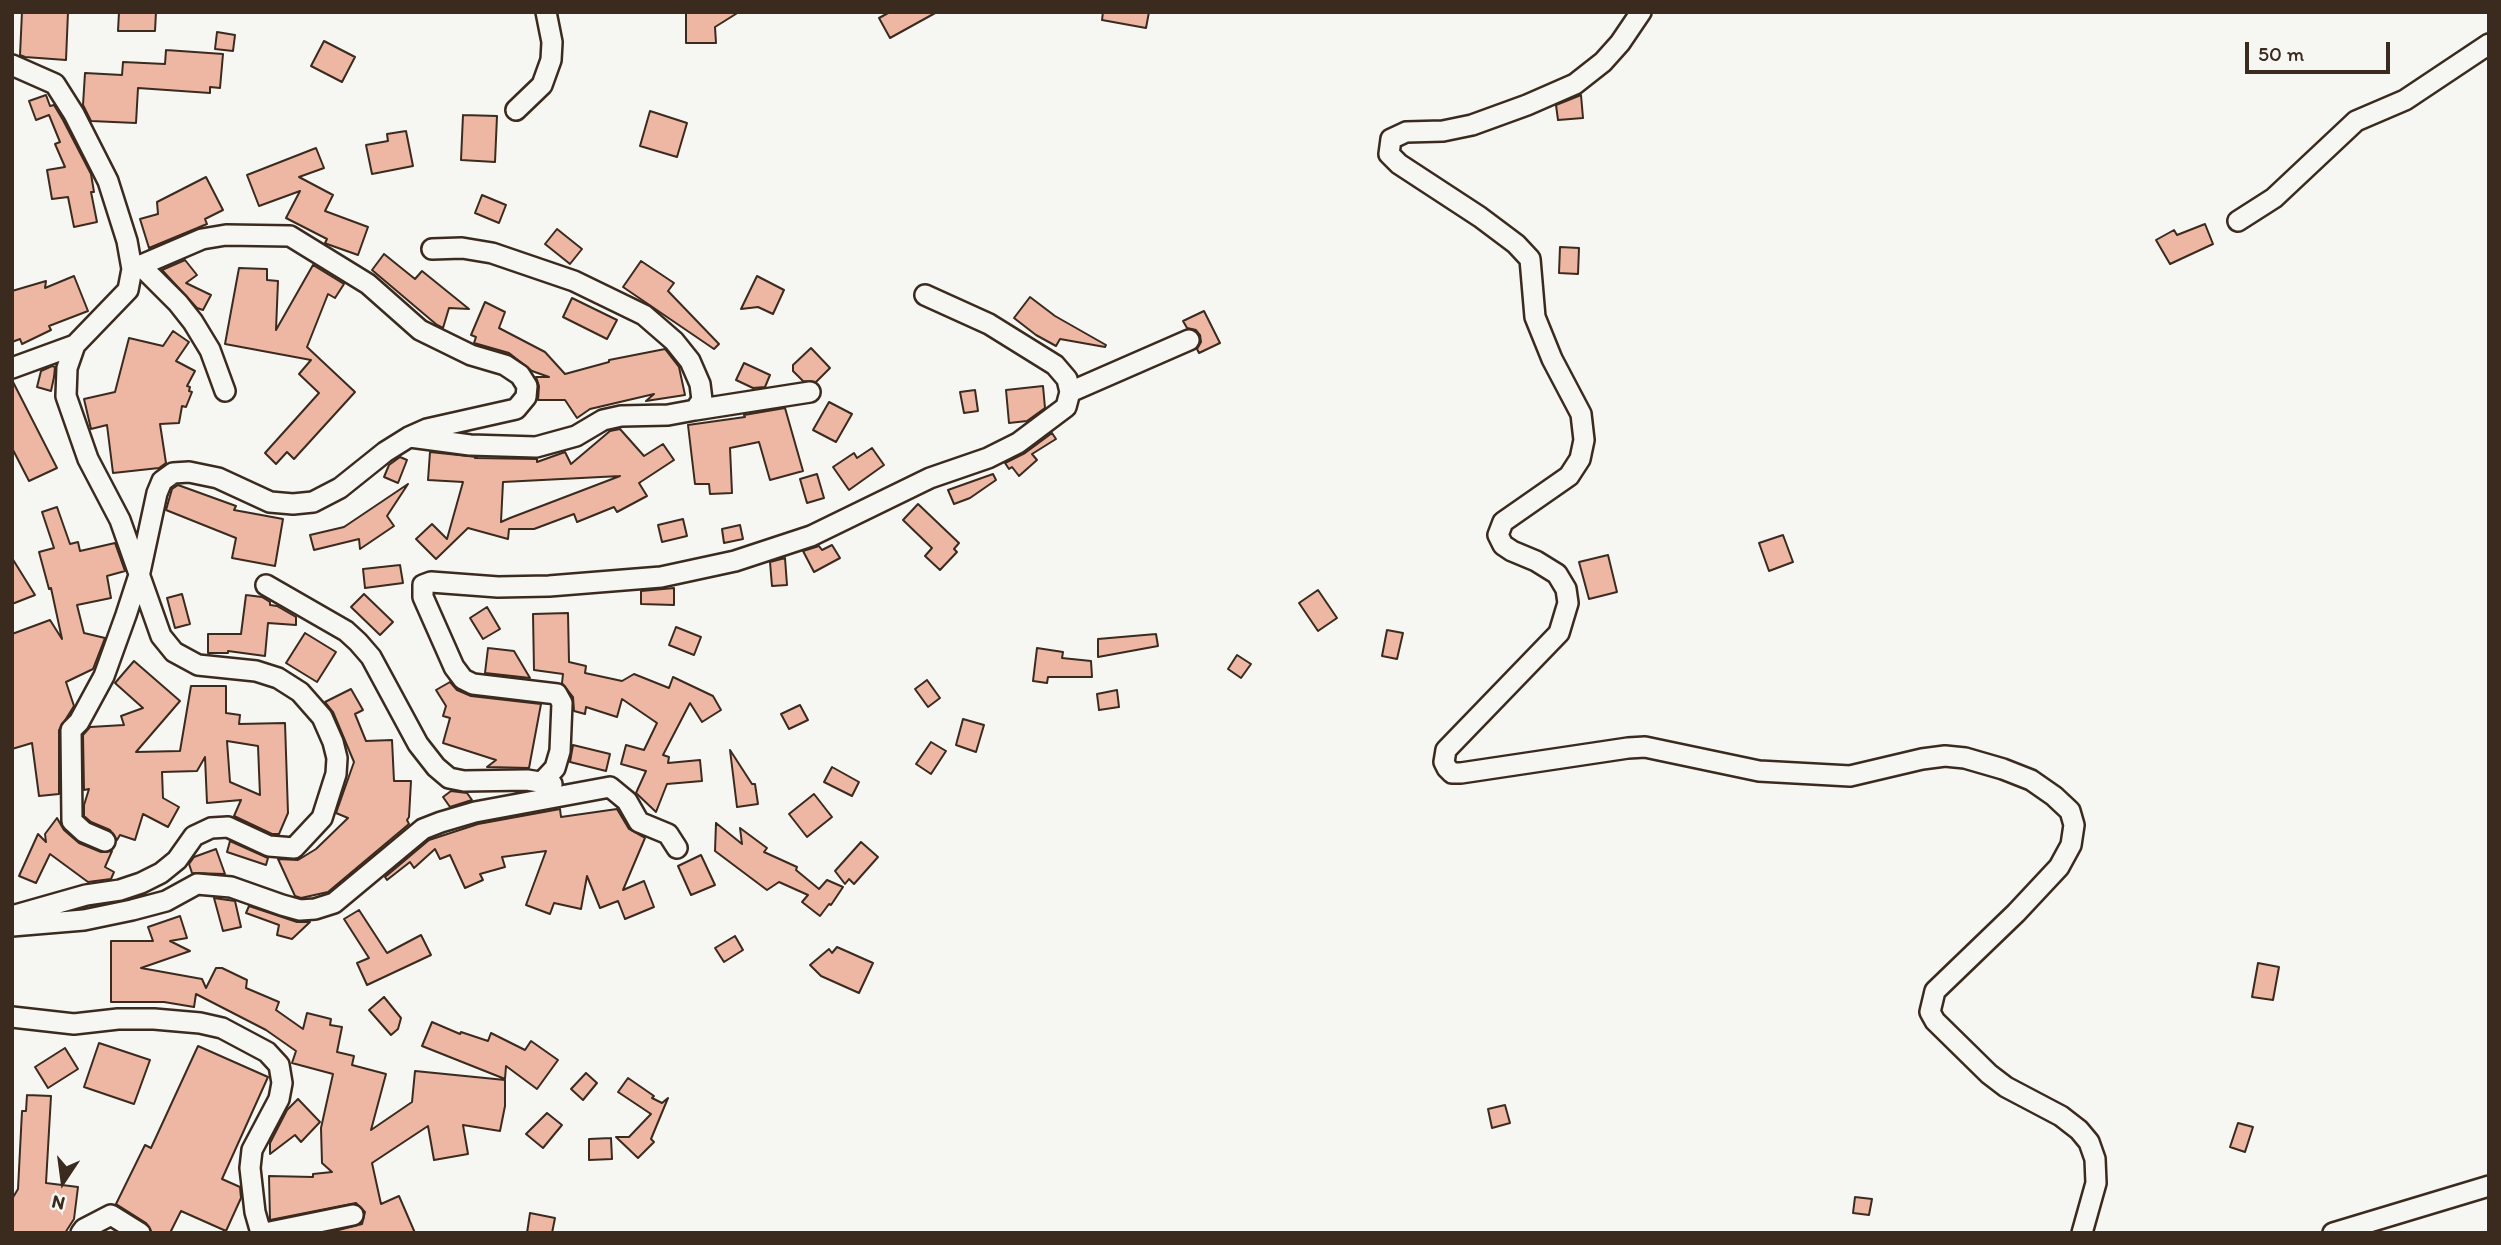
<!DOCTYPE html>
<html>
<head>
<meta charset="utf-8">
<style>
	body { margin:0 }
	#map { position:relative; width:2501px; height:1245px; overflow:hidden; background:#f6f6f2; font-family:Itim,sans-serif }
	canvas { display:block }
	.frame { position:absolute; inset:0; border:14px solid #3b2a1e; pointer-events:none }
	.north { position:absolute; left:28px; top:1147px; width:70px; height:70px; -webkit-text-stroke:5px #f6f6f2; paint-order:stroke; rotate:193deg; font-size:19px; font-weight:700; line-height:28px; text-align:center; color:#3b2a1e }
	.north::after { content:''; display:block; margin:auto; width:24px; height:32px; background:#3b2a1e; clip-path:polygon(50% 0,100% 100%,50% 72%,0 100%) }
	.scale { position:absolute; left:2245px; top:42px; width:145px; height:32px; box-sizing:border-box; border:4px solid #3b2a1e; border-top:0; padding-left:9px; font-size:21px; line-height:24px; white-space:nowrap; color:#3b2a1e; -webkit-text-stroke:5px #f6f6f2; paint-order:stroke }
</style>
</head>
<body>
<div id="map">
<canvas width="2501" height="1245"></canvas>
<div class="frame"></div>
<div class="north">N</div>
<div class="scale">50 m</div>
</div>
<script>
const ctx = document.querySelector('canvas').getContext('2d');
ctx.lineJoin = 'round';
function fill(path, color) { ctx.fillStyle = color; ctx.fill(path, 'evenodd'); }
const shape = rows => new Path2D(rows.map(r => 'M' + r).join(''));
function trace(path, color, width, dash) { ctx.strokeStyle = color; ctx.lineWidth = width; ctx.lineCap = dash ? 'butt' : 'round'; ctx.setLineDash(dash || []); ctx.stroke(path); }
const building = shape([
	[22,12,68,12,66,60,25,57,20,55,22,12],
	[119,12,156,12,155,31,118,31,119,12],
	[686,12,739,12,715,27,716,43,686,43,686,12],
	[890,12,937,12,890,38,879,18,890,12],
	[1103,12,1149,12,1146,28,1102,20,1103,12],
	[217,32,235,35,233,51,215,49,217,32],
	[324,41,355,57,342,82,311,66,324,41],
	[166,50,223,54,220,88,210,87,210,93,138,88,136,123,91,121,83,105,85,73,122,75,123,62,165,64,166,50],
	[46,95,50,106,54,105,63,120,91,174,94,192,91,192,97,222,74,227,68,197,52,199,47,170,65,167,55,144,60,142,49,115,36,120,29,101,46,95],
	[1581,95,1583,118,1558,120,1556,105,1581,95],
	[650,111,687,123,677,157,640,146,650,111],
	[463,115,497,116,495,162,461,160,463,115],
	[406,131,413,166,372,174,366,145,388,141,387,134,406,131],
	[316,148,324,168,299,177,333,195,325,211,368,227,358,255,327,244,325,243,327,239,286,218,300,191,259,206,247,175,316,148],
	[206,177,223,210,205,219,207,224,149,248,140,219,158,214,157,202,206,177],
	[482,195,506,205,499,223,475,213,482,195],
	[2205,224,2213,244,2170,264,2156,240,2174,230,2177,235,2205,224],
	[557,229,582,249,570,264,545,244,557,229],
	[1560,247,1579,248,1578,274,1559,273,1560,247],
	[384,254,415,279,422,271,469,309,449,308,443,328,437,325,372,270,384,254],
	[185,260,197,275,186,283,211,295,203,310,197,308,162,270,185,260],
	[641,261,674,283,668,291,719,344,714,349,623,287,641,261],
	[313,265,344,284,335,298,328,294,307,347,355,392,294,459,287,452,276,464,265,453,319,393,299,374,311,360,225,344,239,268,267,269,267,280,278,281,276,330,313,265],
	[74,276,88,311,49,326,51,330,22,344,20,339,12,342,12,291,46,281,45,288,74,276],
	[757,276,784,290,773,314,758,307,741,309,757,276],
	[1030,297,1055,316,1106,345,1105,347,1060,339,1056,346,1036,335,1014,318,1030,297],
	[572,298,617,320,607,339,563,317,572,298],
	[485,302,505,312,499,328,545,352,565,374,609,362,609,360,665,349,679,367,685,395,646,401,654,394,590,409,577,418,565,400,538,400,539,386,536,377,549,377,532,371,509,353,474,343,476,337,471,335,485,302],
	[1204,311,1220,343,1199,353,1197,349,1201,342,1200,335,1196,330,1187,328,1183,321,1204,311],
	[173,331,189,342,176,361,195,371,187,386,190,387,189,391,192,392,186,407,182,406,179,423,160,424,166,463,159,468,113,473,107,425,91,429,84,399,115,392,129,338,163,346,173,331],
	[811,348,830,368,816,382,803,381,793,371,793,365,811,348],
	[744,363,770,375,765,387,753,388,736,380,744,363],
	[52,366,55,367,54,377,51,391,37,387,41,371,52,366],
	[12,380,57,468,29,481,12,448,12,380],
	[1043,386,1045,408,1027,421,1009,423,1006,390,1043,386],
	[975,390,978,411,964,413,960,392,975,390],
	[829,402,852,414,836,442,813,430,829,402],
	[785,408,803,471,770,480,759,442,730,448,732,493,710,494,709,484,695,484,688,425,745,417,744,415,785,408],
	[620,429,644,456,663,444,674,460,639,483,647,496,617,512,614,507,577,522,574,514,534,529,509,529,508,539,468,528,436,559,416,539,432,524,447,539,463,482,428,480,430,452,477,457,475,458,537,459,537,462,565,452,571,464,610,431,620,429],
	[620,476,510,518,501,522,503,482,620,476],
	[1052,433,1056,439,1032,454,1037,460,1019,476,1012,467,1009,469,1005,463,1025,453,1052,433],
	[872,448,884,465,849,490,833,467,854,453,857,458,872,448],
	[400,457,407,460,398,483,384,477,389,465,400,457],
	[817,474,824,498,807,503,800,479,817,474],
	[993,474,996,480,970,498,954,504,948,490,993,474],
	[408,484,387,516,394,526,360,549,359,539,314,550,310,535,344,527,408,484],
	[178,485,236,506,234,510,283,519,275,566,232,558,236,538,166,510,172,489,178,485],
	[918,504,959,543,954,549,957,552,940,570,925,556,932,548,903,520,918,504],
	[57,507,70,544,78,542,80,551,115,543,125,571,107,576,111,598,77,605,84,633,105,638,93,669,66,682,74,706,59,730,59,794,39,796,32,743,12,749,12,634,50,620,62,639,51,588,49,589,39,552,54,548,42,512,57,507],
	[683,519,687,536,662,542,658,525,683,519],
	[740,525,743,539,724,543,722,529,740,525],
	[1783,535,1793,562,1769,571,1759,543,1783,535],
	[832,545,840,558,814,572,803,551,819,546,822,550,832,545],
	[1608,555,1617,592,1589,599,1579,562,1608,555],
	[12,558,35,595,12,604,12,558],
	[785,558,787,585,772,586,770,562,785,558],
	[400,565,403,583,365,588,363,569,400,565],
	[674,588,674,605,641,604,641,591,674,588],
	[1318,590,1337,618,1318,631,1299,603,1318,590],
	[182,594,190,624,175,628,167,598,182,594],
	[364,594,393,622,380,635,351,607,364,594],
	[246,595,262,597,270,602,270,605,277,606,296,617,296,625,268,623,265,656,228,651,228,653,208,653,208,634,241,634,246,595],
	[487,607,500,629,483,639,470,618,487,607],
	[568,613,569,662,586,666,585,673,622,681,634,674,669,688,673,677,713,696,721,710,702,722,690,703,663,755,669,757,668,763,700,760,702,781,667,784,656,812,636,793,646,771,621,764,626,745,644,750,657,723,622,699,617,717,586,707,585,714,574,711,573,697,562,683,563,674,534,670,533,614,568,613],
	[676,627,701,637,694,655,669,645,676,627],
	[1387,630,1403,633,1397,659,1382,656,1387,630],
	[305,633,336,652,317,682,286,663,305,633],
	[1156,634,1158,646,1098,657,1098,639,1156,634],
	[488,648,514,651,530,678,485,673,488,648],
	[1037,648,1063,652,1062,658,1091,661,1092,677,1048,677,1047,683,1033,681,1037,648],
	[1237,655,1251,664,1241,678,1228,669,1237,655],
	[134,661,180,701,136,752,180,751,191,686,226,686,226,713,240,715,239,724,285,723,288,813,279,834,272,834,234,816,241,800,207,803,205,757,197,771,162,772,163,798,179,807,168,827,143,814,135,840,120,835,117,840,110,830,91,822,84,816,84,805,89,789,84,790,83,735,90,727,124,725,121,716,143,708,115,683,134,661],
	[227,741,258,746,260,795,230,782,227,741],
	[927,680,940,698,928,707,915,689,927,680],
	[450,682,457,690,471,696,541,704,529,768,487,767,496,760,443,743,450,718,443,716,446,706,436,690,450,682],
	[351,689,363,710,355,714,366,741,392,740,394,781,411,781,409,817,407,820,409,824,328,892,301,898,295,896,278,859,298,860,316,849,348,818,336,813,354,762,333,712,325,702,351,689],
	[1117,690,1119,707,1099,710,1097,694,1117,690],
	[800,705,808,720,789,729,781,714,800,705],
	[963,719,984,725,976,752,956,745,963,719],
	[931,742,946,751,931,774,916,764,931,742],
	[573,745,610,754,606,771,570,762,573,745],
	[730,750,752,784,755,784,758,804,737,807,730,750],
	[832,767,859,782,852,796,824,782,832,767],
	[451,791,467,793,472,800,450,807,443,797,451,791],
	[814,794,832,817,807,837,789,814,814,794],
	[560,809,561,817,617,809,629,829,645,838,623,890,644,881,654,907,625,919,618,901,600,908,587,876,581,909,554,903,550,914,526,905,546,851,502,857,505,867,480,874,483,880,465,888,450,855,440,859,435,849,414,868,410,862,387,880,385,877,429,840,478,824,560,809],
	[57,818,64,830,79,843,101,852,112,851,105,867,114,872,111,879,88,882,50,854,36,883,19,876,38,834,46,842,45,834,57,818],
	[716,823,742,844,740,828,767,848,764,852,797,867,796,870,819,889,827,880,843,887,831,905,829,904,820,916,802,902,808,895,779,882,767,890,715,851,716,823],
	[230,841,268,858,266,865,227,852,230,841],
	[861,842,878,857,854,884,849,879,845,884,835,871,861,842],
	[216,849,225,874,192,873,189,864,194,857,216,849],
	[701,855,715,885,691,895,678,866,701,855],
	[214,898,235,901,241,927,223,931,214,898],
	[249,906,297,922,310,922,292,939,277,935,279,925,246,913,249,906],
	[359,910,387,953,421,935,431,955,367,985,357,963,369,958,344,919,359,910],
	[180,916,187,938,170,941,190,951,141,968,202,979,206,988,216,968,222,968,247,980,246,988,279,1002,276,1010,303,1029,307,1013,331,1019,330,1025,342,1027,337,1052,354,1056,352,1065,386,1074,371,1130,412,1102,415,1071,505,1080,505,1106,500,1131,463,1125,468,1154,434,1160,428,1126,372,1163,381,1204,399,1196,415,1233,327,1233,362,1224,365,1212,356,1203,270,1220,269,1176,313,1177,313,1174,332,1172,322,1163,321,1128,333,1074,292,1063,296,1051,266,1030,196,994,194,1007,164,1002,111,1002,111,941,153,941,148,927,180,916],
	[735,936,743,950,724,962,715,948,735,936],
	[837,947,873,963,859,993,821,976,810,965,829,949,832,953,837,947],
	[2258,963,2279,967,2273,1000,2252,997,2258,963],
	[384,997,401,1018,398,1029,391,1035,369,1010,384,997],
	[432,1022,460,1034,461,1032,488,1041,491,1033,525,1050,531,1041,558,1060,537,1089,506,1066,505,1079,422,1046,432,1022],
	[99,1043,150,1060,134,1104,84,1087,99,1043],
	[198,1046,268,1077,222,1179,240,1187,241,1198,226,1231,181,1211,170,1233,152,1233,146,1223,116,1204,145,1145,151,1148,198,1046],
	[65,1048,78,1069,48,1088,35,1067,65,1048],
	[586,1073,597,1083,583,1100,571,1089,586,1073],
	[628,1078,654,1096,652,1098,662,1103,668,1098,651,1139,654,1142,638,1158,616,1137,629,1137,651,1114,618,1092,628,1078],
	[27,1095,51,1096,46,1183,78,1187,74,1219,65,1233,12,1233,12,1199,18,1189,22,1111,26,1111,27,1095],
	[298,1099,320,1122,301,1142,295,1135,270,1154,270,1143,287,1110,298,1099],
	[1505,1105,1510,1123,1492,1128,1488,1109,1505,1105],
	[547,1113,562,1125,543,1148,526,1134,547,1113],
	[2238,1123,2253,1127,2245,1152,2230,1147,2238,1123],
	[611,1138,612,1159,589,1160,589,1139,611,1138],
	[1855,1197,1872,1199,1869,1215,1853,1213,1855,1197],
	[530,1213,555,1218,552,1233,527,1233,530,1213]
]);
fill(building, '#eeb7a4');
trace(building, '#3b2a1e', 2);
const minor = shape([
	[1641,12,1620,43,1603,62,1575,84,1527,105,1472,125,1443,131,1406,132,1391,139,1389,154,1399,164,1480,217,1516,244,1530,259,1535,317,1552,359,1581,414,1584,440,1580,459,1569,476,1503,522,1498,535,1503,545,1512,551,1536,561,1557,574,1566,589,1568,603,1559,633,1446,750,1444,762,1447,768,1452,773,1461,773,1628,748,1645,747,1759,771,1850,776,1922,759,1945,756,1965,758,2003,769,2031,780,2054,796,2070,811,2074,825,2071,845,2059,867,2016,913,1935,991,1930,1012,1935,1021,1989,1074,2006,1087,2061,1116,2079,1130,2089,1142,2095,1159,2096,1183,2082,1233],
	[12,65,55,84,74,114,108,181,127,241,132,269,128,290,75,345,67,368,66,396,88,459,120,520,161,636,174,652,198,665,256,671,278,678,300,692,322,717,333,742,337,758,336,774,322,818,294,848,269,846,228,827,211,828,194,836,177,860,161,873,141,883,120,890,86,895,12,916],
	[516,110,542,85,551,60,552,42,546,12],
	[2238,221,2274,198,2356,121,2405,100,2489,44],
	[141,266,178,303,193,322,210,350,225,391],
	[12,368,75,345],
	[1070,392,1189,340],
	[695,410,810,392],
	[410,437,470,445,536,447,576,436,603,420,621,416,668,415,695,410,702,400,700,384,690,361,674,341,644,315,574,281,492,253,462,248,432,249],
	[266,585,346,631,358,642,371,657,418,744,436,767,449,778,464,781,527,780,552,784],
	[542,782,555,768,560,751,562,703,557,694,473,684,463,679,454,667,423,597,423,585,431,582,498,587,549,586,661,577,735,561,811,536,930,478,988,458,1018,443,1066,407,1070,392,1067,379,1055,365,989,324,925,295],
	[105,841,84,832,72,821,71,730,79,722,104,676,126,615,140,572,157,493,162,481,173,473,189,472,218,478,270,502,293,504,313,502,340,488,385,452,409,437,427,429,516,409,526,397,527,386,520,375,505,365,471,355,420,330,368,284,290,236,226,235,202,239,132,269],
	[12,926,84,920,132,910,166,901,197,884,231,887,282,905,300,910,315,909,334,903,423,829,441,822,475,812,610,787,627,801,639,822,668,834,677,848],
	[12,1017,74,1024,118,1019,154,1019,200,1023,222,1028,267,1052,279,1065,282,1083,279,1099,252,1150,250,1168,255,1212,261,1233],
	[81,1233,84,1229,111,1215,140,1233],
	[265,1233,353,1215],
	[2333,1233,2489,1186]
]);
trace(minor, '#3b2a1e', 24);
trace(minor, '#f6f6f2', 19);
</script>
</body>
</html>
